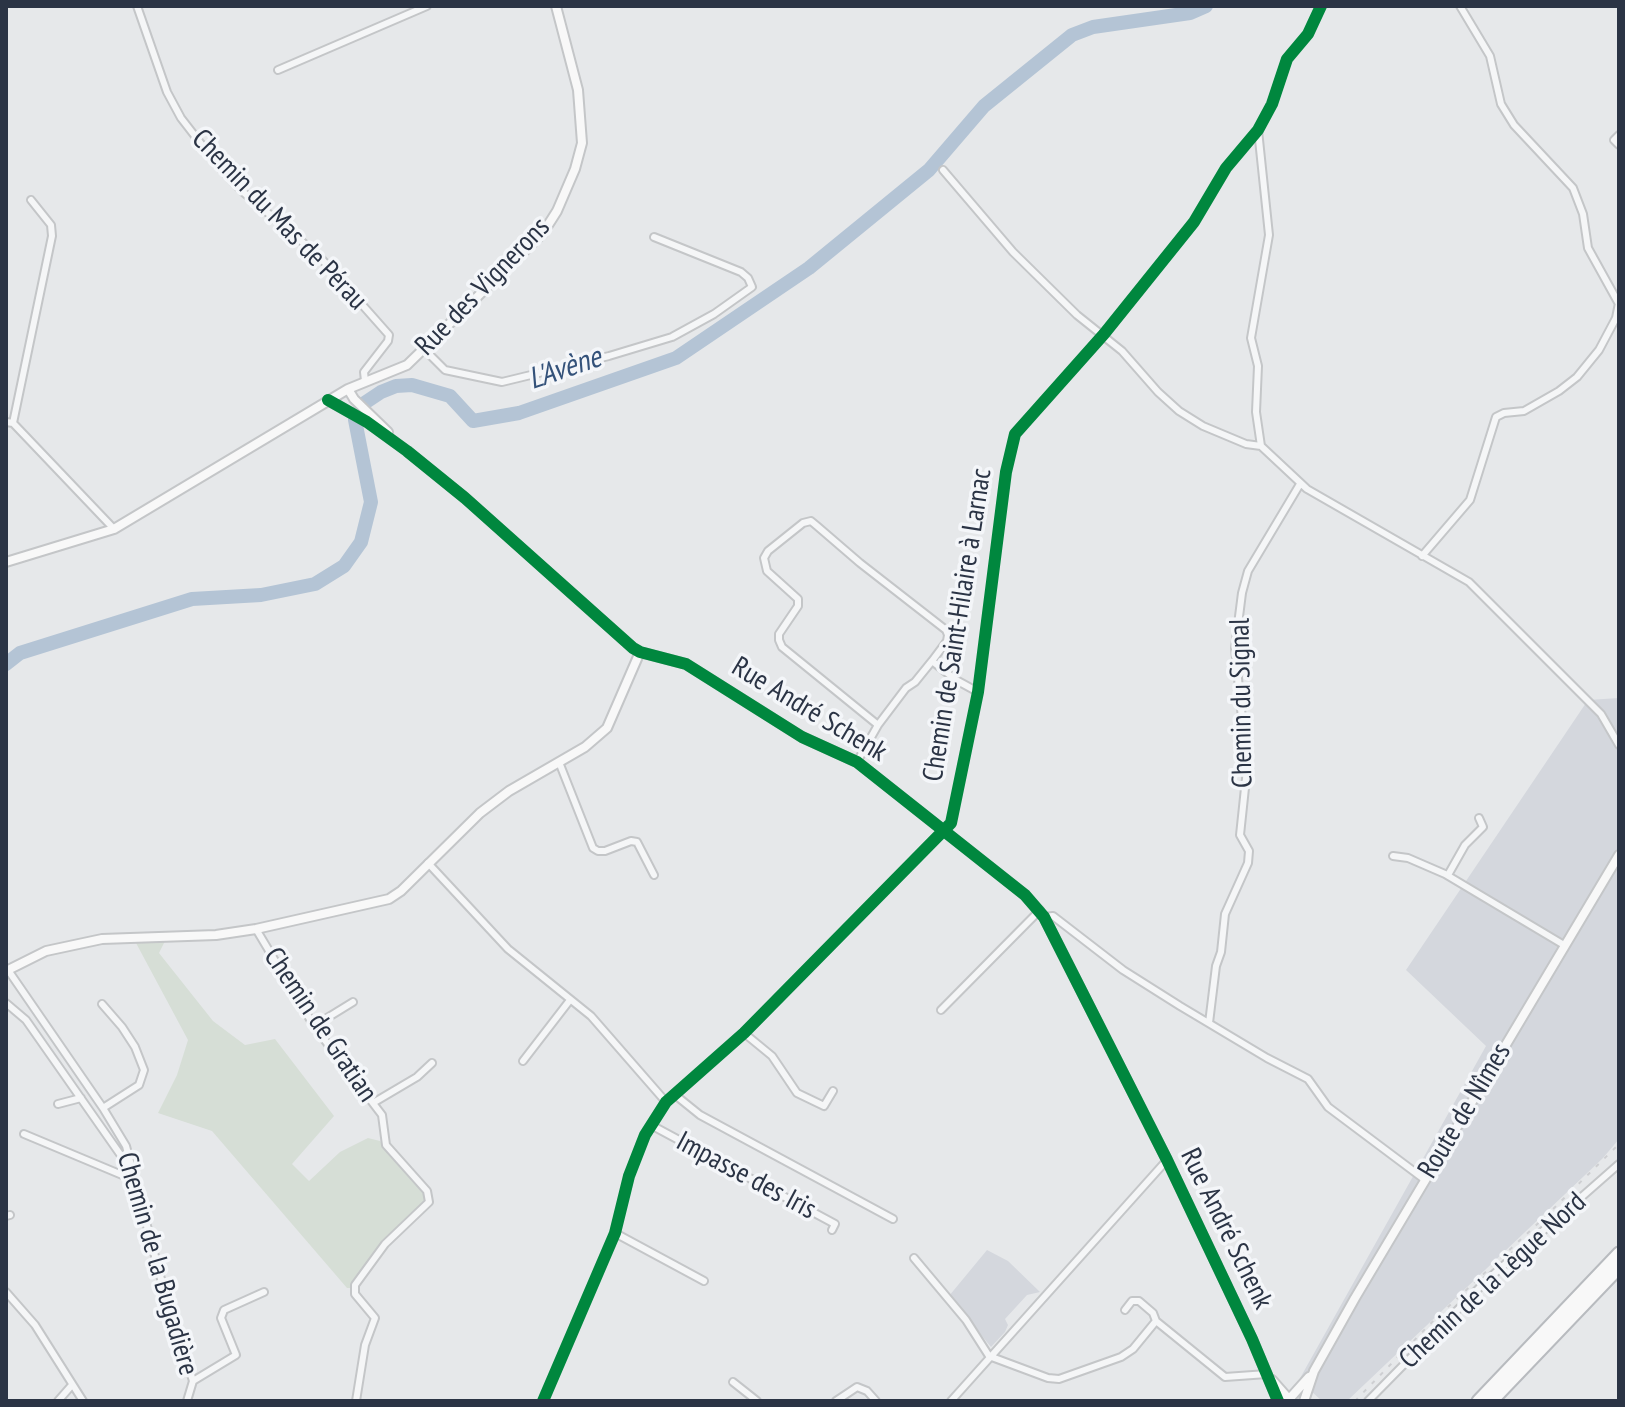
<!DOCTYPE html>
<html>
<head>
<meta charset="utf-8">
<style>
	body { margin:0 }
	#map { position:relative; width:1625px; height:1407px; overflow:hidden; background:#e6e8ea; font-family:"PT Sans Narrow",sans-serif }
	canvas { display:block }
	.frame { position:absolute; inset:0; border:8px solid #2b3445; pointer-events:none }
</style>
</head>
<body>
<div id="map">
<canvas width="1625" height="1407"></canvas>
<div class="frame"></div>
</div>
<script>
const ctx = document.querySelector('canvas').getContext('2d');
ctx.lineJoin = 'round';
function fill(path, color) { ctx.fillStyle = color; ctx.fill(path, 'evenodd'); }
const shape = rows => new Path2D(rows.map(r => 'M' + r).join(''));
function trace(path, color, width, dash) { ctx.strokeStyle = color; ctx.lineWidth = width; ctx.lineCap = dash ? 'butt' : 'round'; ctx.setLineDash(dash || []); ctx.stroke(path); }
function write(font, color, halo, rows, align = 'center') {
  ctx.font = font + ' "PT Sans Narrow",sans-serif'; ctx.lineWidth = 7; ctx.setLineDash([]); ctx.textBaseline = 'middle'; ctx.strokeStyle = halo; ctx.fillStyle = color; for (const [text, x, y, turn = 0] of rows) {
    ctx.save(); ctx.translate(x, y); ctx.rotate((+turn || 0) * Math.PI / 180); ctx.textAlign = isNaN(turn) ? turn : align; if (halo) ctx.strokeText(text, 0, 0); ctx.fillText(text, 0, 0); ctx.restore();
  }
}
fill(shape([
	[1619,698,1619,1139,1603,1158,1347,1401,1322,1401,1299,1380,1486,1046,1406,970,1588,700],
	[987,1250,1008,1261,1040,1292,1027,1295,1005,1319,1008,1325,1005,1332,991,1347,949,1296]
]), '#d4d7dd');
fill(shape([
	[165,941,159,953,213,1021,245,1045,275,1039,334,1116,292,1164,309,1181,340,1152,368,1138,380,1141,423,1190,425,1201,364,1265,356,1288,347,1288,212,1131,158,1113,177,1075,188,1040,136,943]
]), '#d6ded6');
trace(shape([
	[6,664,20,653,192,599,261,595,315,584,344,566,361,542,371,502,355,420,363,404,381,392,396,386,412,385,450,396,473,421,519,413,676,358,809,268,929,170,984,106,1072,35,1093,27,1190,13,1206,6]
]), '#b4c4d5', 14);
const street = shape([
	[137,6,167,92,181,118,219,167,243,192,319,256,389,335,388,341,364,372,365,381],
	[1460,6,1490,56,1501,104,1514,125,1573,188,1583,214,1588,248,1619,304],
	[278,70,427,6],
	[1258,130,1269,235,1251,338,1258,366,1256,412,1261,446],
	[1619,135,1614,140,1619,145],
	[943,170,1013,252,1077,315,1122,351,1158,392,1179,411,1203,426,1246,444,1261,446,1307,489,1469,582,1601,714,1619,745],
	[425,350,445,370,502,382,609,356,672,337,714,314,752,287,748,278,741,272,654,237],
	[6,422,13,423,114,529],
	[13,423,52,236,51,225,31,200],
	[1422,556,1470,500,1496,417,1504,413,1524,411,1559,391,1577,377,1599,350,1616,318,1619,303],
	[932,661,956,680,978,692],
	[559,762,593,848,598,851,605,851,631,841,637,842,654,875],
	[857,762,878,725,906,688,915,682,932,661,947,641,948,635,946,630,860,563,817,526,811,521,803,523,768,551,764,558,767,571,798,599,798,606,779,634,779,640,782,647,878,725],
	[1393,856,1408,858,1445,874,1564,945],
	[428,863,508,949,591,1016,666,1102],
	[1448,875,1465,845,1483,827,1479,818],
	[1044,917,1053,916,1123,970,1180,1006,1267,1058,1308,1079,1328,1107,1424,1179],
	[256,929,314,1026,382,1115,386,1145,427,1191,429,1202,385,1244,355,1285,355,1294,375,1318,365,1345,356,1401],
	[8,970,103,1108,126,1146,161,1279,193,1381,187,1401],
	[6,1003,26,1020,129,1167],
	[102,1004,122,1027,135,1047,144,1070,139,1085,103,1108],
	[941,1010,1040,910],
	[1209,1023,1216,966,1221,952,1225,914,1248,863,1249,851,1240,835,1247,769,1235,648,1242,593,1248,571,1300,484],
	[314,1026,353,1002],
	[744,1033,772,1056,797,1093,824,1106,833,1091],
	[523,1061,570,1000],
	[674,1094,700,1115,893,1219],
	[373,1103,417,1077,432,1063],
	[58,1104,81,1098],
	[651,1125,835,1224,832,1230],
	[24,1134,134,1180],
	[6,1216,10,1215],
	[615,1233,704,1281],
	[914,1258,966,1320,989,1356],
	[6,1292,35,1325,83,1401],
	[1125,1310,1132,1301,1139,1301,1153,1313,1156,1321,1225,1377,1267,1374],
	[989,1356,1048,1378,1059,1379,1121,1357,1133,1349,1156,1321],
	[193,1381,236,1355,221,1318,224,1310,264,1292],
	[733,1382,757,1401],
	[58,1401,72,1385],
	[543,1401,615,1233,629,1176,645,1135,666,1102,744,1033,951,823,978,692,1006,472,1015,434,1104,334,1194,222,1226,168,1258,130,1272,104,1287,59,1308,34,1321,6],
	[836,1401,857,1387,867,1391,876,1401],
	[951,1401,1167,1160],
	[1368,1401,1486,1281,1619,1164]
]);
const secondary = shape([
	[348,389,354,399,388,432],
	[328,400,367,422,407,451,465,498,633,648,640,652,686,664,802,737,857,762,1025,895,1044,917,1167,1160,1252,1339,1278,1401],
	[6,562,114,529,348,389,407,365,543,233,557,211,575,169,582,143,578,90,556,6],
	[6,971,46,951,102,939,216,935,256,929,389,899,401,891,480,813,509,791,585,747,607,728,640,652],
	[1272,1380,1287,1397],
	[1291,1397,1309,1377],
	[1304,1401,1314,1371,1355,1298,1619,855]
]);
const highway = shape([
	[1478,1401,1619,1253],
	[1492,1401,1619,1268]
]);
trace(street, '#c4c6c8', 10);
trace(secondary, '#c4c6c8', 12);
trace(highway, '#b8bbbf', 15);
trace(street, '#f5f6f7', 6);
trace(secondary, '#f8f8f8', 8);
trace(highway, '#f8f8f8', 11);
trace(shape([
	[1355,1401,1435,1319,1546,1216,1619,1144]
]), '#cecfd2', 2, [4, 8]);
trace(shape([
	[328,400,367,422,407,451,465,498,633,648,640,652,686,664,802,737,857,762,1025,895,1044,917,1167,1160,1252,1339,1278,1401],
	[543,1401,615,1233,629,1176,645,1135,666,1102,744,1033,951,823,978,692,1006,472,1015,434,1104,334,1194,222,1226,168,1258,130,1272,104,1287,59,1308,34,1321,6]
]), '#00873e', 12);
write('28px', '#2b3445', '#f4f6f9', [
	["Chemin du Mas de Pérau",279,220,46],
	["Rue des Vignerons",483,287,-46],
	["Chemin de Saint-Hilaire à Larnac",958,625,-81],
	["Chemin du Signal",1242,703,-91],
	["Rue André Schenk",809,710,31],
	["Chemin de Gratian",320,1025,56],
	["Route de Nîmes",1465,1111,-59],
	["Impasse des Iris",746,1176,28],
	["Rue André Schenk",1226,1229,64],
	["Chemin de la Bugadière",157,1264,74],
	["Chemin de la Lègue Nord",1493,1281,-43]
]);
write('italic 30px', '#34527a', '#f4f6f9', [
	["L'Avène",565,369,-19]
]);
</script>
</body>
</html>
